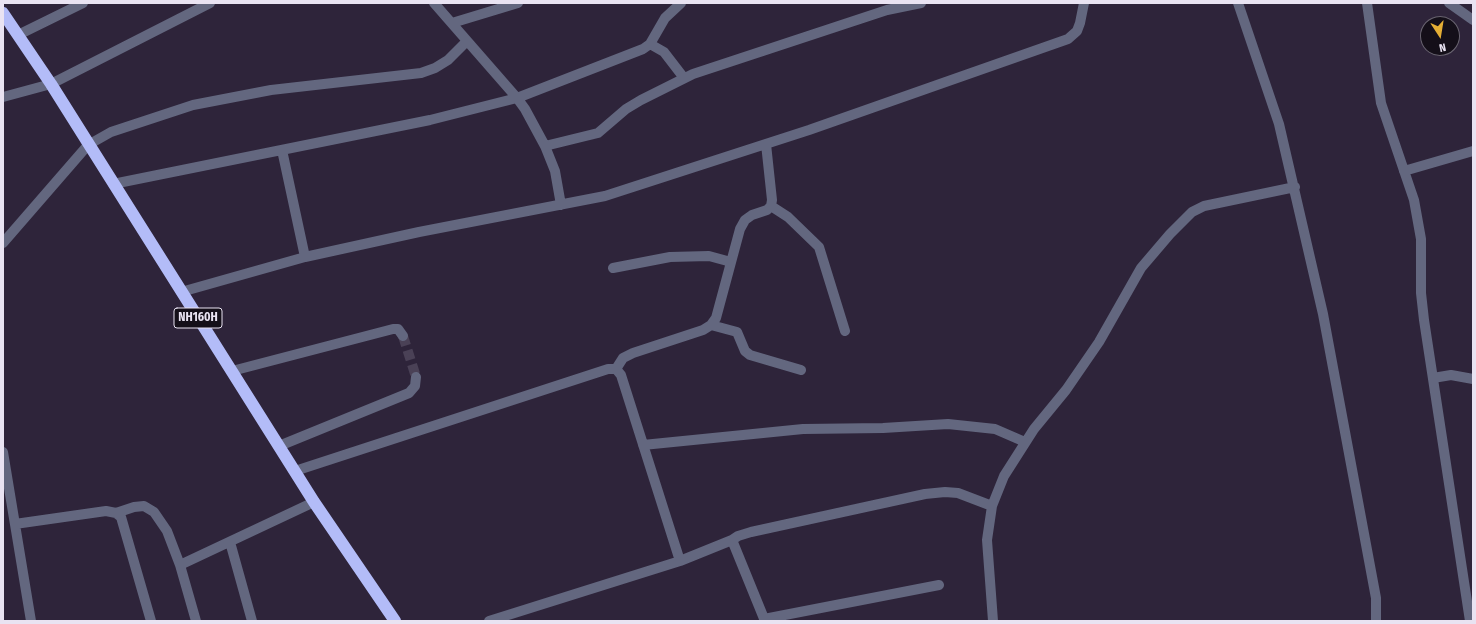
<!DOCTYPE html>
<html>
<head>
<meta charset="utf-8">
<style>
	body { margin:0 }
	#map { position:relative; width:1476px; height:624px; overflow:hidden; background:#2e243a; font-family:"Fira Sans Condensed",sans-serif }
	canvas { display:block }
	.frame { position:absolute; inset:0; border:4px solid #e9e3f2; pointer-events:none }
	.north { position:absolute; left:1420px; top:16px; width:40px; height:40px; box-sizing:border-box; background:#140f19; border:1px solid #696470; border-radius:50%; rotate:168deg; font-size:11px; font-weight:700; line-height:16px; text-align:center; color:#e9e3f2 }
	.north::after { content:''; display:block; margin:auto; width:14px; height:18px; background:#e4ae35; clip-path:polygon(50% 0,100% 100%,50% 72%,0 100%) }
</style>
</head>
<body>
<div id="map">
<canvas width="1476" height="624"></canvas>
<div class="frame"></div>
<div class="north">N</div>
</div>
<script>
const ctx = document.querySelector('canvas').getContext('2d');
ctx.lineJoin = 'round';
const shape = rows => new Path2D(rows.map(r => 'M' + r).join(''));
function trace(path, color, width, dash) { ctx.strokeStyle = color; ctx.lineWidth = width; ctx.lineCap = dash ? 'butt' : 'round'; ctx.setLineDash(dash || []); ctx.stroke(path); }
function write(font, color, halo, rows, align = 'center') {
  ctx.font = font + ' "Fira Sans Condensed",sans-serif'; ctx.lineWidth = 4; ctx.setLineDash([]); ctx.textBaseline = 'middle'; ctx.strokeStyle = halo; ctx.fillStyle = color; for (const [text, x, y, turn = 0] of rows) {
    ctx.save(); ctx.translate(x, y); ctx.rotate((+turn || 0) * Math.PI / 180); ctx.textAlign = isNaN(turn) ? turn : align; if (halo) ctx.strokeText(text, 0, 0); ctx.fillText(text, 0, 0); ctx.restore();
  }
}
trace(shape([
	[403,336,416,377]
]), '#4a4156', 10, [10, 5]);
trace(shape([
	[434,3,517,98,525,109,545,146,555,171,561,205],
	[1238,3,1279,124,1323,314,1376,598,1376,621],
	[1367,3,1381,103,1414,200,1421,239,1421,293,1424,320,1470,621],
	[1449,3,1473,20],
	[452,23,518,3],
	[18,35,83,3],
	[650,44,664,52,684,78],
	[3,97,51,84,210,3],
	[545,146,598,133,626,109,641,100,693,74,887,10,921,3],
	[282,150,305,257],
	[1404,171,1473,151],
	[113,184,430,120,517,98,643,49,650,44,665,18,681,3],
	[771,206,788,217,819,247,845,331],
	[3,243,88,145,111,132,193,105,271,90,421,73,435,68,448,60,467,41],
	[613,268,670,257,709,256,731,262],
	[181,292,305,257,419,232,605,196,809,130,1068,39,1077,31,1080,23,1084,3],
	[711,325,737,332,745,351,750,355,801,370],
	[616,369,623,358,633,353,703,330,711,325,716,318,740,229,745,220,752,215,767,210,771,206,772,200,766,144],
	[232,371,393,329,398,329,403,336],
	[1433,378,1451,375,1473,379],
	[643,445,803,429,883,428,948,424,995,429,1025,442],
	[279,446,409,393,415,386,416,377],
	[3,452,31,621],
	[295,471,608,369,616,369,621,375,680,561],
	[116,513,134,507,144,506,154,512,167,531,180,565,196,621],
	[15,524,106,511,116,513,121,517,151,621],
	[230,542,252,621],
	[180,565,314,502],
	[764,619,939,585],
	[489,621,680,561,732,540],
	[765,621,732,540,738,536,751,532,925,494,945,492,958,493,992,506],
	[993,621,987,540,992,506,1004,476,1034,429,1066,390,1099,342,1141,268,1170,234,1192,212,1204,206,1295,187]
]), '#63677f', 10);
trace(shape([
	[3,13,51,84,314,502,395,621]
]), '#b3bcf8', 12);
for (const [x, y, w] of [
	[198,318,48]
]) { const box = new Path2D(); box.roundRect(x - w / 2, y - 10, w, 20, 3); ctx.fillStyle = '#140f19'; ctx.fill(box); trace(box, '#e9e3f2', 1); }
write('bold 12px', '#e9e3f2', null, [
	["NH160H",198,318]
]);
</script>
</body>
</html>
